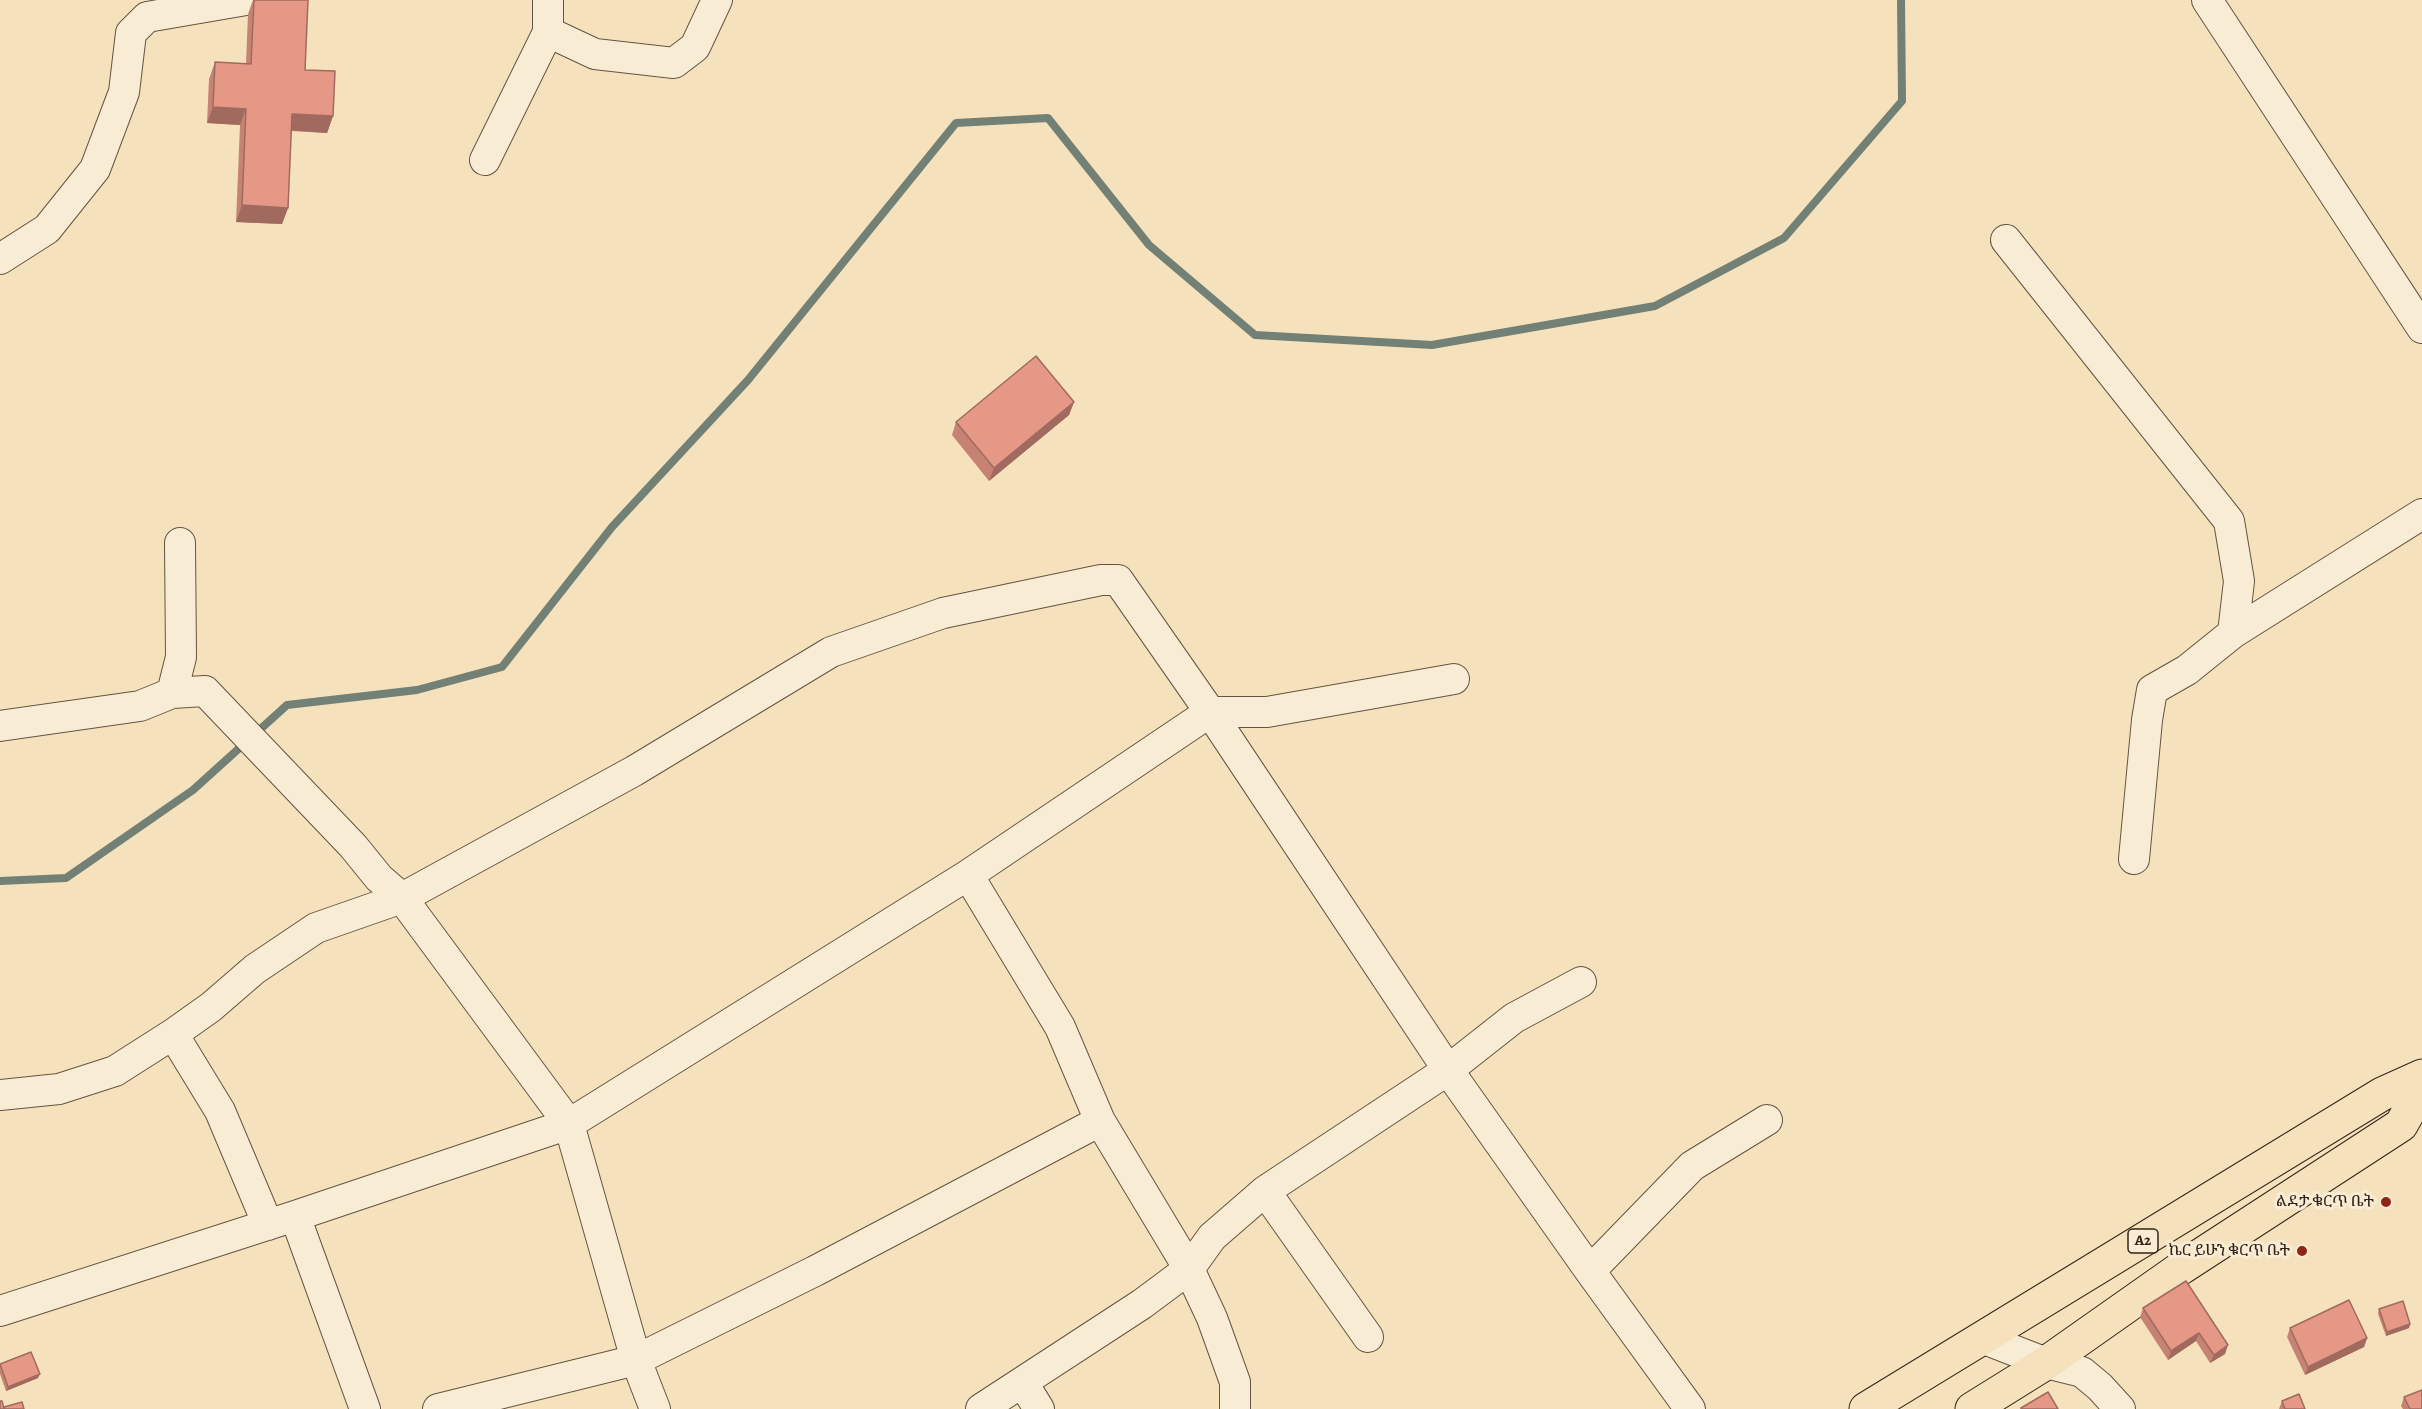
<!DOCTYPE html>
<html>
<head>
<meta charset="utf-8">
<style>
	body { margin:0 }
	canvas { display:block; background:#f5e2bd }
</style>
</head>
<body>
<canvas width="2422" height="1409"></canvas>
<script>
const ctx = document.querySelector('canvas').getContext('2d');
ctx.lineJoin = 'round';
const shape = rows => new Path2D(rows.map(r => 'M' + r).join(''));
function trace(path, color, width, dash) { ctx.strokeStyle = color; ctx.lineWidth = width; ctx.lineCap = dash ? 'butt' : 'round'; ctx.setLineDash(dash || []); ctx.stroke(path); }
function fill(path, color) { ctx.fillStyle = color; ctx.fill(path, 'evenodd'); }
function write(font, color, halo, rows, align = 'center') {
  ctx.font = font + ' Alegreya,"Noto Serif Ethiopic",serif'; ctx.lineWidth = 6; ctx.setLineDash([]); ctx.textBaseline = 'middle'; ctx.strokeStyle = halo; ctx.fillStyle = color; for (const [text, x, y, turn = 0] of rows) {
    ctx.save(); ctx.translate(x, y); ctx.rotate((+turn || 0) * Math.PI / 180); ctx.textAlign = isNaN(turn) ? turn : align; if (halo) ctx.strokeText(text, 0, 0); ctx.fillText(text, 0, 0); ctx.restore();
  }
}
trace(shape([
	[0,881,66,878,193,790,287,705,417,690,502,667,612,527,748,380,956,123,1048,118,1149,245,1255,335,1432,345,1655,306,1784,238,1902,101,1901,0]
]), '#728075', 8);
const minor = shape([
	[2207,0,2422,328],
	[548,32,595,54,674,63,695,47,717,0],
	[485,160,548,32,548,0],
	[2006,240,2229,521,2239,581,2233,633],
	[0,259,47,229,95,169,124,92,131,33,147,17,246,0],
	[172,693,181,657,180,543],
	[0,726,140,706,172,693,205,691,353,846,379,878,402,898,569,1124,636,1360,655,1409],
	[2134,859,2147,720,2152,690,2187,670,2233,633,2422,514],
	[968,875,1060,1027,1100,1121,1189,1269,1212,1318,1235,1382,1235,1409],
	[173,1034,220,1111,268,1225],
	[0,1095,59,1089,115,1071,173,1034,211,1007,255,969,316,928,402,898,634,771,831,652,943,613,1101,580,1118,580,1210,712,1448,1070,1590,1271,1690,1409],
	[1265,1191,1368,1337],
	[295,1216,365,1409],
	[1590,1271,1692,1166,1767,1120],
	[0,1311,295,1216,569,1124,968,875,1210,712,1267,712,1454,679],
	[1982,1338,2046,1363,2082,1372,2100,1387,2120,1409],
	[1023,1383,1039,1409],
	[438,1409,636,1360,815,1271,1100,1121],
	[981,1409,1142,1304,1189,1269,1212,1237,1265,1191,1448,1070,1514,1018,1581,982]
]);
const trunk = shape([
	[1866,1409,2382,1094,2422,1076],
	[1972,1409,2046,1363,2181,1268,2401,1125,2422,1088]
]);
trace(minor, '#645441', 32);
trace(trunk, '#342418', 35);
trace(minor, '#f8ecd4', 30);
trace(trunk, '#f5e2bd', 33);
fill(shape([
	[253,0,308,0,305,70,333,116,327,133,291,131,288,208,282,224,236,222,240,125,207,123,209,79,215,62,246,64,248,14],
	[1074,402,1069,415,989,481,952,435,956,422],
	[2186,1281,2225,1354,2210,1363,2196,1341,2168,1360,2140,1317,2143,1308],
	[2379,1309,2410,1324,2409,1328,2386,1336,2378,1314],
	[2290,1328,2367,1338,2364,1347,2305,1375,2287,1337],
	[0,1364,38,1378,6,1391,0,1374],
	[2404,1397,2422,1409,2403,1409,2401,1406],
	[2282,1401,2305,1409,2279,1409]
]), '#c68373');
fill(shape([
	[213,107,246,109,240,125,207,123],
	[292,114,333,116,327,133,286,130],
	[242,205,288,208,282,224,236,222],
	[1074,402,1069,415,989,481,994,468],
	[2410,1324,2409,1328,2386,1336,2387,1332],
	[2199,1333,2196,1341,2168,1360,2171,1351],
	[2367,1338,2364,1347,2305,1375,2308,1367],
	[2228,1345,2225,1354,2210,1363,2214,1355],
	[40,1374,38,1378,6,1391,8,1387]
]), '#a16a5e');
const building = shape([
	[254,0,308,0,305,70,335,71,333,116,292,114,288,208,242,205,246,109,213,107,215,62,251,64,254,0],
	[1036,356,1074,402,994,468,956,422,1036,356],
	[2186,1281,2228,1345,2214,1355,2199,1333,2171,1351,2143,1308,2186,1281],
	[2349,1300,2367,1338,2308,1367,2290,1328,2349,1300],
	[2403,1301,2410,1324,2387,1332,2379,1309,2403,1301],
	[31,1352,40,1374,8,1387,0,1364,31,1352],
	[2422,1390,2422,1409,2410,1409,2404,1397,2422,1390],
	[2048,1392,2058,1409,2021,1409,2021,1408,2048,1392],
	[2299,1394,2305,1409,2285,1409,2282,1401,2299,1394],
	[0,1401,2,1401,4,1409,0,1409,0,1401],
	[22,1402,24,1409,5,1409,4,1407,22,1402]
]);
fill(building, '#e69886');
trace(building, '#a16a5e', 1.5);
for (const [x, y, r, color] of [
	[2386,1202,6,"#8f2418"],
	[2302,1251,6,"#8f2418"]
]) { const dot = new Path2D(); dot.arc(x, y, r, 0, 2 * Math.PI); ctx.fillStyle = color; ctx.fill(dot); trace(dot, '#f8ecd4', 2); }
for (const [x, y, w] of [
	[2143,1241,30]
]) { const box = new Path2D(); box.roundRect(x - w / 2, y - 12, w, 24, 4.5); ctx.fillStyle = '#f8ecd4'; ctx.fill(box); trace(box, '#342418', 1.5); }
write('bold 15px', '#342418', null, [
	["A2",2143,1241]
]);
write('16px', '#342418', '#f8ecd4', [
	["ልደታ ቁርጥ ቤት",2374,1202],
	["ኬር ይሁን ቁርጥ ቤት",2290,1251]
], 'right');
</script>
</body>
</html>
